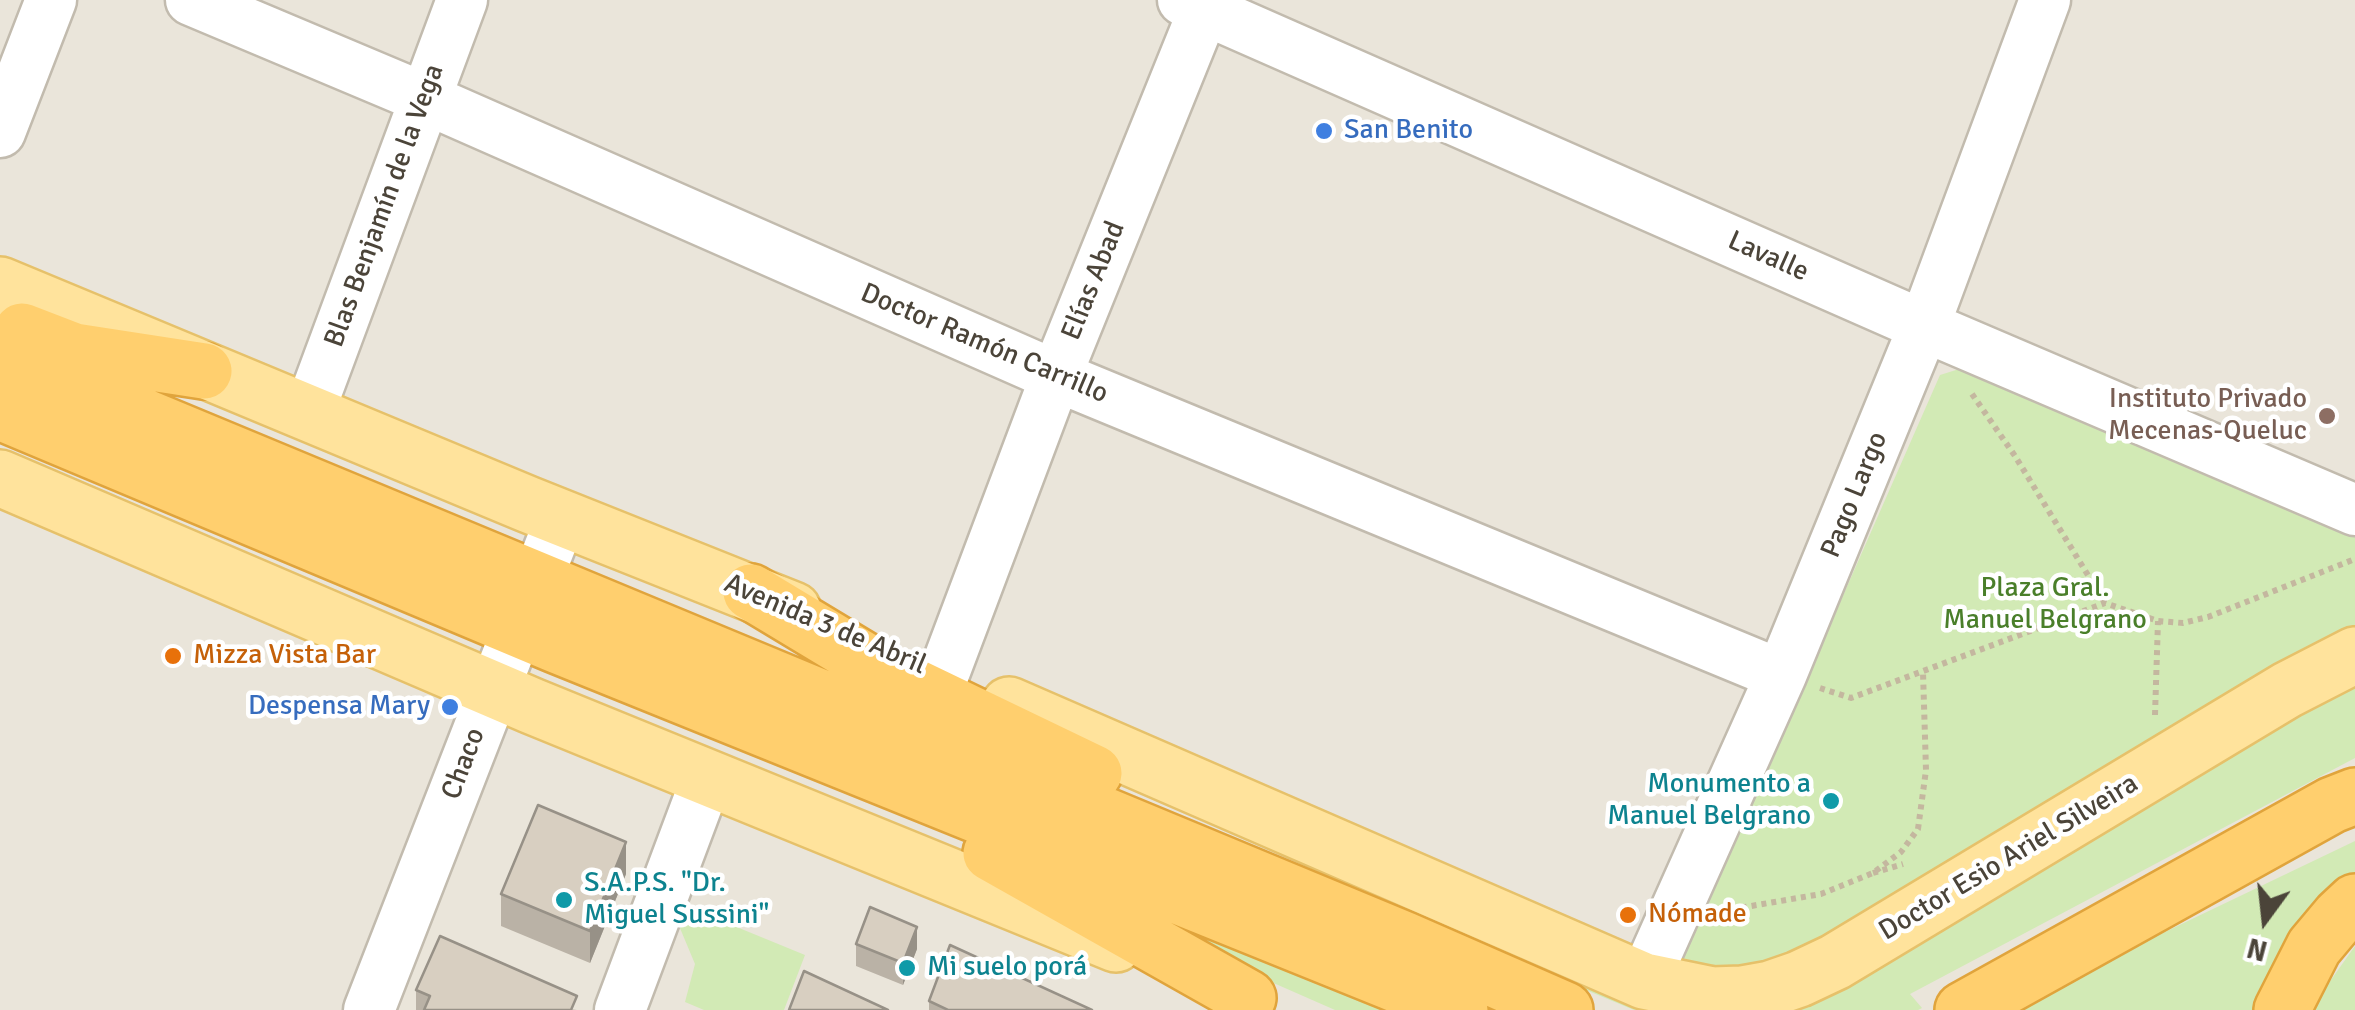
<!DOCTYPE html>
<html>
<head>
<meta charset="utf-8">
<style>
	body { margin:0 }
	#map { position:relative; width:2355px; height:1010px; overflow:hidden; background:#f6f3ec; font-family:Signika,sans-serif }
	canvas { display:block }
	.north { position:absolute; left:2215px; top:870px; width:100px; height:100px; -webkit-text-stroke:8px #fff; paint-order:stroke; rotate:195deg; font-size:28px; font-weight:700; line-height:40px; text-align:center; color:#4b4439 }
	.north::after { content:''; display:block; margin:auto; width:35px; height:45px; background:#4b4439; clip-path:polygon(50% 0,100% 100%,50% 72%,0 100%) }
</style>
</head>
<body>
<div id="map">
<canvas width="2355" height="1010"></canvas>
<div class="north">N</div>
</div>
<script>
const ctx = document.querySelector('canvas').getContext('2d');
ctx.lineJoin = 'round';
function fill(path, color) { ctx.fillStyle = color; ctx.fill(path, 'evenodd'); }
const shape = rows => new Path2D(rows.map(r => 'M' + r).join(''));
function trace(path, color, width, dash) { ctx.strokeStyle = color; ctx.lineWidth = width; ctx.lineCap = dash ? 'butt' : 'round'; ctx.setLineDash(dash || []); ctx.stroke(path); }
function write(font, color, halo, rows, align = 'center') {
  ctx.font = font + ' Signika,sans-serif'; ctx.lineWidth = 9; ctx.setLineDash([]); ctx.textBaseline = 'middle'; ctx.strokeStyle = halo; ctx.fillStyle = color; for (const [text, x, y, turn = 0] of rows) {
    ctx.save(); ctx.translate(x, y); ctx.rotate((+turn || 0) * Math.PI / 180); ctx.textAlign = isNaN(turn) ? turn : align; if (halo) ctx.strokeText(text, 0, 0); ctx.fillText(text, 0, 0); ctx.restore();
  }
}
fill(shape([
	[0,0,2355,0,2355,1010,0,1010]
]), '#eae5da');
fill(shape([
	[1956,370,1973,370,2355,533,2355,634,2300,669,1752,977,1682,962,1940,375],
	[2355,671,2355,758,1910,994,1922,1008,1918,1010,1634,1010,1406,915,1242,827,1732,1007],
	[2355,841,2355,874,2338,886,2264,1010,2002,1010],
	[683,905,805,955,784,1010,704,1010,685,1002,695,964,677,921],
	[1166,910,1421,1010,1335,1010,1171,938],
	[2355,946,2355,1010,2314,1010,2321,994]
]), '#d2eab5');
const minor = shape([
	[191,0,424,98,1056,376,1781,675],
	[1183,0,1924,326,2355,510],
	[0,132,51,0],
	[309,412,462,0],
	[943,676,1056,376,1208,0],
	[1644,981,1781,675,1924,326,2045,0],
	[369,1010,561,518],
	[620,1010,707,778]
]);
const major = shape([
	[0,285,527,504,793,610],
	[0,478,532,706,1116,944],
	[1009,705,1644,981,1712,995,1742,994,1770,989,1799,979,1835,962,2287,690,2355,655]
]);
const highway = shape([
	[22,331,74,351,204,371],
	[0,357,1405,940,1565,1010],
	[0,412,556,645,1460,1010],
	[751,592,882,671,1094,773],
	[991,853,1248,998],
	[1963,1010,2332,805,2355,796],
	[2282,1010,2314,947,2340,916,2355,902]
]);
trace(minor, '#c2bbae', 55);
trace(major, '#e6c16a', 60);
trace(highway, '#e0a43c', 60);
trace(shape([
	[1972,394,2015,456,2105,603],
	[1820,688,1851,698,2105,603,2158,621,2183,623,2208,617,2355,559],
	[2155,715,2158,621],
	[1873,873,1903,864],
	[1722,911,1821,894,1873,873,1901,852,1918,829,1926,770,1923,672]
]), '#c4b79f', 6, [5, 5]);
trace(minor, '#fff', 50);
trace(major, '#ffe39c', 55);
trace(highway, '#ffcf6e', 55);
fill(shape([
	[626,874,590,963,501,926,501,894],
	[856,944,917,949,903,985,856,966],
	[416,990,577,1010,416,1010],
	[929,1001,1092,1010,929,1010]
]), '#bab2a6');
fill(shape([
	[626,842,626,874,590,963,590,931],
	[917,927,917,949,903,985,903,963]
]), '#979187');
const building = shape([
	[538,805,626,842,590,931,501,894,538,805],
	[870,907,917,927,903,963,856,944,870,907],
	[440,936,577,996,571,1010,424,1010,430,996,416,990,440,936],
	[950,945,1092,1010,948,1010,929,1001,950,945],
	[804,971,888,1010,789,1010,804,971]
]);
fill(building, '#d8cfc1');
trace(building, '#979187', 2.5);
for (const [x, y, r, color] of [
	[1324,131,10,"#3f7fe0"],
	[2327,416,10,"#8d6e63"],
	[173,656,10,"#e8710a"],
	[450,707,10,"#3f7fe0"],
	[1831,801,10,"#0f9aa8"],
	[564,900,10,"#0f9aa8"],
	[1628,915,10,"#e8710a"],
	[907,968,10,"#0f9aa8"]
]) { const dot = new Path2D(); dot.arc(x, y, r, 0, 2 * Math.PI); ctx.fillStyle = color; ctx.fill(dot); trace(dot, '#fff', 4); }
write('28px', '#366cbe', '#fff', [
	["San Benito",1344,131],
	["Despensa Mary",430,707,"right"]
], 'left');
write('28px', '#4b4439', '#fff', [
	["Blas Benjamín de la Vega",385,206,-70],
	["Lavalle",1768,257,24],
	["Elías Abad",1094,281,-68],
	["Doctor Ramón Carrillo",984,344,23],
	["Pago Largo",1855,495,-68],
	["Avenida 3 de Abril",825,625,23],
	["Chaco",464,764,-69],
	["Doctor Esio Ariel Silveira",2009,858,-31]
]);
write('28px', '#785e54', '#fff', [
	["Instituto Privado",2307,400],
	["Mecenas-Queluc",2307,432]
], 'right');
write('28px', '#4a7f2a', '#fff', [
	["Plaza Gral.",2045,589],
	["Manuel Belgrano",2045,621]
]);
write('28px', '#c56008', '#fff', [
	["Mizza Vista Bar",193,656],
	["Nómade",1648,915]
], 'left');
write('28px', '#0d838f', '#fff', [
	["Monumento a",1811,785,"right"],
	["Manuel Belgrano",1811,817,"right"],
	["S.A.P.S. \"Dr.",584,884],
	["Miguel Sussini\"",584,916],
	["Mi suelo porá",927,968]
], 'left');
</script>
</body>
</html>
